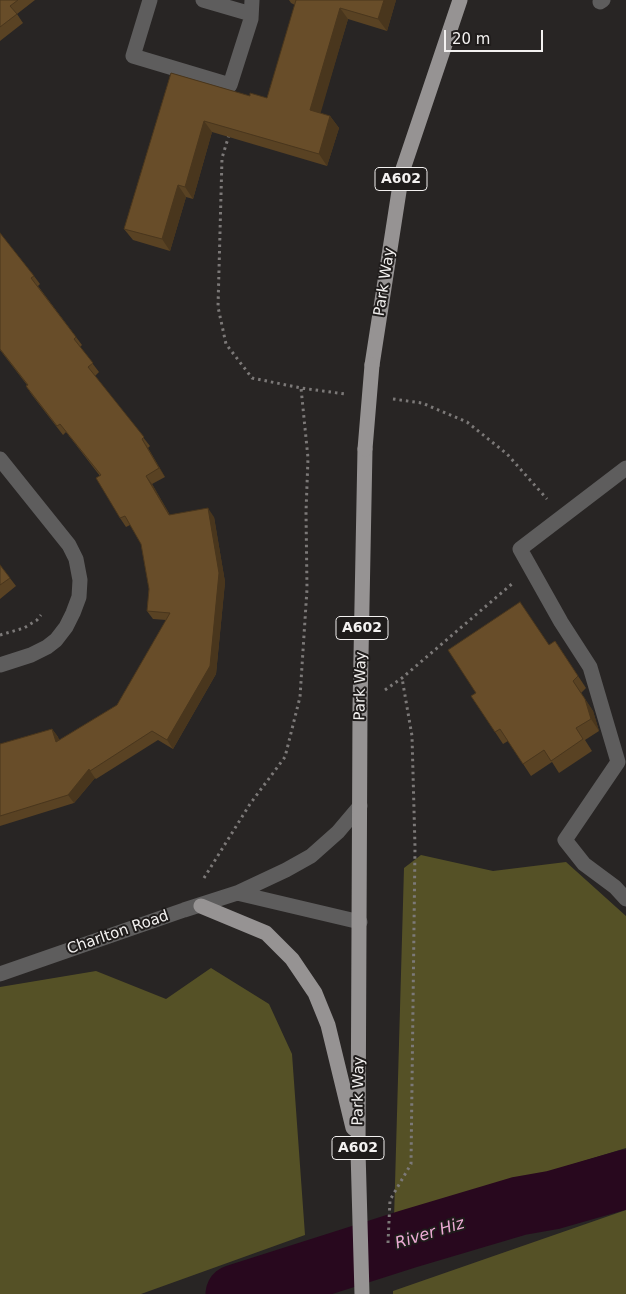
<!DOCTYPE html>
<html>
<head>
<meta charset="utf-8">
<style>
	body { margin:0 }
	#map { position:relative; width:626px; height:1294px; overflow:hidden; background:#282524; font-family:"DejaVu Sans",sans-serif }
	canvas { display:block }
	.scale { position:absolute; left:444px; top:30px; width:99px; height:22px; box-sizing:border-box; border:2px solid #f3f1f0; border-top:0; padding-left:6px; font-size:15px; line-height:18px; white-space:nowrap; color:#f3f1f0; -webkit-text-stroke:4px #1f1c1b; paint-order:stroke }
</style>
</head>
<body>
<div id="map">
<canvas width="626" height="1294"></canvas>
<div class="scale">20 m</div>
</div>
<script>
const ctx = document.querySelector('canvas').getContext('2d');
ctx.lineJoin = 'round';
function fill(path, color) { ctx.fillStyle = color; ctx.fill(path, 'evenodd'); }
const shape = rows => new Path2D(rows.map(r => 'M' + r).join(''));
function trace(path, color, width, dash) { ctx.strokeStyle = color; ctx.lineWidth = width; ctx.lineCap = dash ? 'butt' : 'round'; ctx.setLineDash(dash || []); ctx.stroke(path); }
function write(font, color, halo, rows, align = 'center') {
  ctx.font = font + ' "DejaVu Sans",sans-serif'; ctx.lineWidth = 4; ctx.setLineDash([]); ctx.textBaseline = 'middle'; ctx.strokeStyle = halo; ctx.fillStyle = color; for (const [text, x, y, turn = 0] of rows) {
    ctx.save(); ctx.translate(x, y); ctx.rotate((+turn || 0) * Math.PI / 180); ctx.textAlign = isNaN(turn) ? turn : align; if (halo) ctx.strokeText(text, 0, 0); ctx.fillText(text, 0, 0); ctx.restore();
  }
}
fill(shape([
	[421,855,493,871,566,862,626,916,626,1148,394,1219,404,868],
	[211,968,269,1004,292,1054,305,1235,141,1294,0,1294,0,987,96,971,166,999],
	[626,1210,626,1294,393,1294,393,1291]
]), '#555126');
trace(shape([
	[235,1294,408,1239,519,1206,553,1200,626,1179]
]), '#28081e', 59);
trace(shape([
	[229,135,222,158,218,307,226,344,252,378,301,388,345,394],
	[393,399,422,403,467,422,507,454,547,499],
	[0,635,24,628,37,620,41,615],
	[385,690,402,678,513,583],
	[204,878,250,804,285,757,300,697,307,589,306,512,308,458,301,388],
	[388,1243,390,1200,411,1164,415,847,412,736,402,678]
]), '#7c7978', 3, [2.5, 4]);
trace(shape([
	[150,0,133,56,230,85,251,19,252,0],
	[203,0,251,14],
	[600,2,603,0],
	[0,459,69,545,76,559,80,580,79,597,73,613,66,627,56,640,47,647,31,655,0,665],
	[626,468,520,549,561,622,590,667,618,762,565,840,584,864,615,887,626,899],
	[237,893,360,922],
	[0,974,184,910,237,893,286,870,311,856,338,832,360,806]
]), '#5e5d5d', 15);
trace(shape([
	[372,365,402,172,460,0],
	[201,906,266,933,292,959,315,993,328,1025,353,1128],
	[362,1294,358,1151,360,708,365,449]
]), '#969393', 15);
trace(shape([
	[365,449,372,365]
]), '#969393', 15);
fill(shape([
	[0,0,35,0,17,14,23,23,0,41],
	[289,0,396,0,387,31,348,19,320,113,330,116,339,128,327,166,212,132,193,199,186,197,170,251,133,240,124,229,171,73,250,96,267,98,295,5,291,3],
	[0,233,34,276,40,284,38,286,82,345,80,347,99,372,95,376,150,446,148,448,165,477,152,484,170,515,214,517,225,582,216,674,173,749,158,740,96,779,95,778,74,803,0,826,0,744,52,729,58,737,59,740,117,705,166,620,153,619,147,611,149,589,141,544,130,525,126,527,120,518,100,476,66,432,63,435,32,395,26,386,27,385,0,350],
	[0,565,16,586,0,599],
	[555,641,586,688,581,693,593,711,599,731,585,740,592,751,559,773,552,762,531,776,508,741,503,744,471,696]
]), '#594223');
fill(shape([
	[384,0,396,0,387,31,378,19],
	[340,8,348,19,318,122,310,110],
	[330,116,339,128,327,166,319,154],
	[204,121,212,132,193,199,185,187],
	[178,185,186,197,170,251,162,239],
	[142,439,148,448,165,477,159,468],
	[146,476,152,484,175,524,169,515],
	[208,508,214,517,225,582,216,674,173,749,167,740],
	[573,681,593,711,599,731,591,719],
	[52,729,58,737,62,751,56,742],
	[89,769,95,778,74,803,68,795]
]), '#49361d');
const building = shape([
	[0,0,18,0,10,6,17,14,0,27,0,0],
	[296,0,384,0,378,19,340,8,310,110,330,116,319,154,204,121,185,187,178,185,162,239,124,229,171,73,250,96,250,93,267,98,296,0],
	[0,233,34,276,31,278,76,337,74,339,93,363,88,367,144,437,142,439,159,468,146,476,169,515,208,508,219,573,210,666,167,740,152,731,90,771,89,769,68,795,0,816,0,744,52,729,56,742,117,705,170,613,147,611,149,589,141,544,125,516,120,518,96,478,101,475,60,424,57,426,26,386,28,385,0,349,0,233],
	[0,565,10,578,0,585,0,565],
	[520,602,549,645,555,641,578,676,573,681,585,699,591,719,576,728,583,739,551,761,544,750,523,764,500,729,495,732,471,696,476,693,448,650,520,602]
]);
fill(building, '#684d29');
trace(building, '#49361d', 1);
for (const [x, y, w] of [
	[401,179,52],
	[362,628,52],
	[358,1148,52]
]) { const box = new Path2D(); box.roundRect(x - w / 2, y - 11.5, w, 23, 4); ctx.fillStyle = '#1f1c1b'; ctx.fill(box); trace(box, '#f3f1f0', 1); }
write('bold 14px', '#f3f1f0', null, [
	["A602",401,179],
	["A602",362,628],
	["A602",358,1148]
]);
write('15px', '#f3f1f0', '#1f1c1b', [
	["Park Way",385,282,-81],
	["Park Way",361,686,-89],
	["Charlton Road",118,933,-19],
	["Park Way",359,1091,-89]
]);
write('italic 16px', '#ecabd4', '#1f1c1b', [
	["River Hiz",430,1234,-17]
]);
</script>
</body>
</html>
